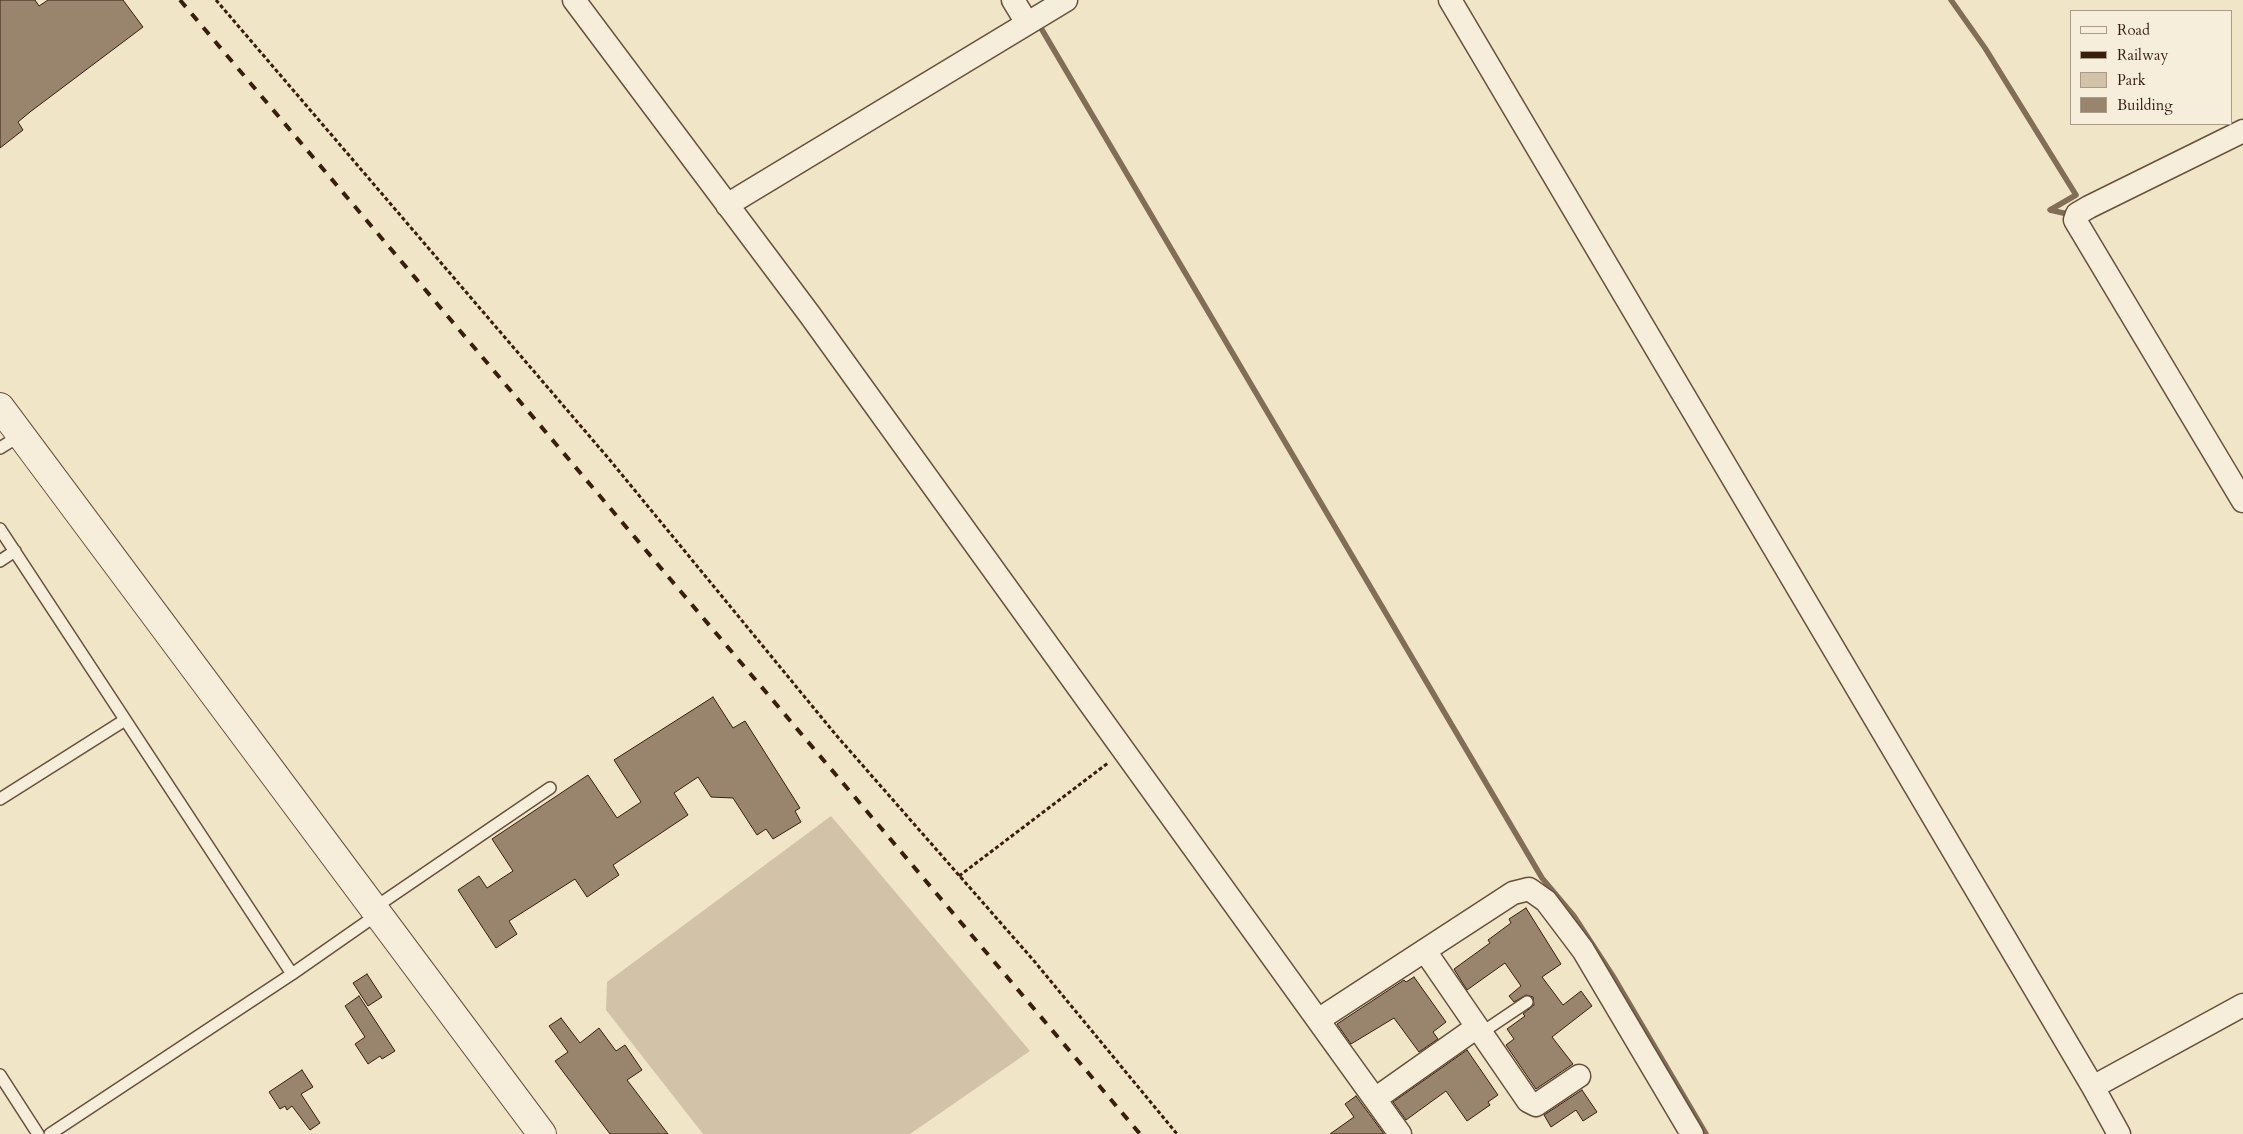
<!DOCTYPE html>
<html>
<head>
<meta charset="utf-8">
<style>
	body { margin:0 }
	#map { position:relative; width:2243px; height:1134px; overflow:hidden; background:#f1e5c7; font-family:Cardo,serif }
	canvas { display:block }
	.legend { position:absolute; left:2070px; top:10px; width:162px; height:115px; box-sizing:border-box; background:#f6eedb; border:1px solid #aa9b89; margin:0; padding:6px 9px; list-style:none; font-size:15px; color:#391e0e }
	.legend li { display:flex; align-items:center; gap:10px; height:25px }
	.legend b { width:25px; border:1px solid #aa9b89 }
</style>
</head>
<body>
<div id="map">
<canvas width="2243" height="1134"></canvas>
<ul class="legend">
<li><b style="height:6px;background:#f6eedb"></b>Road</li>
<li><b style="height:6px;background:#391e0e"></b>Railway</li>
<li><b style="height:14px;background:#d2c3a8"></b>Park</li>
<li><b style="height:14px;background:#99856e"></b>Building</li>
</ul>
</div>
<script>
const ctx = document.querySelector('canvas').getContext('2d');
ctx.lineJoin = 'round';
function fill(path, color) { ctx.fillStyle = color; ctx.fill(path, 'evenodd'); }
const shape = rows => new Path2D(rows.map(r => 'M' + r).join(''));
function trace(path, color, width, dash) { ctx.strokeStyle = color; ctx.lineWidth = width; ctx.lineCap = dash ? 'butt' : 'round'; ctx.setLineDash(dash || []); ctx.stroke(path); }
fill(shape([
	[831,816,1030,1051,910,1134,703,1134,606,1010,607,982]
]), '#d2c3a8');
trace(shape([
	[1951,0,1985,48,2076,195,2050,210,2072,215],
	[1038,23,1542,878,1574,916,1613,976,1706,1134]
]), '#826d57', 5.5);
const building = shape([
	[0,0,35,0,39,6,48,0,123,0,143,27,30,112,18,122,23,130,0,148,0,0],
	[713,697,733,728,745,721,800,808,795,811,801,822,773,839,766,829,757,835,733,798,711,797,698,777,674,793,688,815,613,865,619,875,587,897,575,879,509,921,517,934,496,948,458,890,479,876,487,888,513,871,492,839,588,775,617,818,641,802,614,760,713,697],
	[1526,908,1561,964,1542,977,1563,1005,1581,991,1592,1006,1552,1037,1573,1064,1536,1089,1506,1045,1514,1039,1507,1029,1525,1016,1523,1014,1534,1005,1533,997,1526,995,1514,1002,1509,996,1521,986,1505,963,1467,990,1454,969,1490,943,1488,940,1511,923,1509,919,1526,908],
	[367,974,382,997,368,1006,353,983,367,974],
	[1414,977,1446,1022,1433,1032,1438,1039,1419,1052,1394,1018,1351,1044,1337,1024,1404,980,1406,982,1414,977],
	[359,996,395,1051,382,1059,380,1056,368,1064,355,1044,365,1037,345,1006,359,996],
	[561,1018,580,1043,599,1028,616,1051,625,1045,642,1070,627,1080,668,1134,610,1134,555,1061,568,1052,549,1026,561,1018],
	[1467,1050,1498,1095,1488,1102,1490,1105,1467,1121,1446,1091,1406,1120,1393,1102,1467,1050],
	[302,1070,313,1087,301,1094,320,1123,310,1130,292,1106,287,1110,285,1106,280,1109,269,1092,302,1070],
	[1582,1090,1597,1112,1583,1121,1576,1110,1551,1127,1544,1115,1582,1090],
	[1356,1096,1384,1134,1330,1134,1354,1117,1345,1104,1356,1096]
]);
fill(building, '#99856e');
trace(building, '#391e0e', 1);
const service = shape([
	[0,448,21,435],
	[0,529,292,974],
	[0,561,15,551],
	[0,799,125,720],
	[374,908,550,788],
	[1481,1033,1527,1002],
	[0,1075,38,1134],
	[50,1134,292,974,378,914]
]);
const minor = shape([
	[574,0,810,315,1400,1134],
	[1013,0,1027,23],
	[1450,0,2093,1087,2243,1005],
	[2243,131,2089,207,2077,214,2075,220,2243,501],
	[727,205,1066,0],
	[1425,951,1528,1101,1536,1105,1579,1076],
	[1318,1020,1513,893,1529,889,1546,901,1583,950,1692,1134],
	[2093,1087,2119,1134],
	[1375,1099,1477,1027]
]);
const tertiary = shape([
	[0,407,542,1134]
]);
trace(service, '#67503c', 14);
trace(minor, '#67503c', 25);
trace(tertiary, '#67503c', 30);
trace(shape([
	[216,0,609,459,836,735,1035,962,1177,1134],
	[959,876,1108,763]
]), '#391e0e', 3, [4, 2.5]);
trace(service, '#f6eedb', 11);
trace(minor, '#f6eedb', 22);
trace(tertiary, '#f6eedb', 28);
trace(shape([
	[180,0,1140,1134]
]), '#391e0e', 4, [9, 9]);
</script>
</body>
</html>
